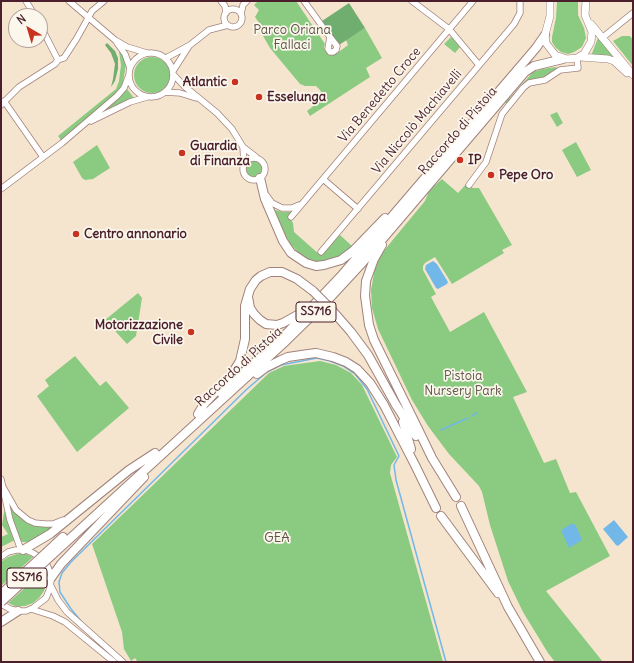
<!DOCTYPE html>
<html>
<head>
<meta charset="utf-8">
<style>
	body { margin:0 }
	#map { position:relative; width:634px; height:663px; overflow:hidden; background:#f6e5ce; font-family:Delius,sans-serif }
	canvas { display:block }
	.frame { position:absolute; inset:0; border:2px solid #4a1f2b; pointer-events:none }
	.north { position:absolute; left:8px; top:8px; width:40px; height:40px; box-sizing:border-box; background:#fbf7ec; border:1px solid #b4a19f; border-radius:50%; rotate:322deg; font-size:11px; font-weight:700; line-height:16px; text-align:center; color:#4a1f2b }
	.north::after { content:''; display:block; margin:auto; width:14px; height:18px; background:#c8321e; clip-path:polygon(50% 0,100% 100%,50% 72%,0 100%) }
</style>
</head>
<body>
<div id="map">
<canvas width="634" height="663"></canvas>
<div class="frame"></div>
<div class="north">N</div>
</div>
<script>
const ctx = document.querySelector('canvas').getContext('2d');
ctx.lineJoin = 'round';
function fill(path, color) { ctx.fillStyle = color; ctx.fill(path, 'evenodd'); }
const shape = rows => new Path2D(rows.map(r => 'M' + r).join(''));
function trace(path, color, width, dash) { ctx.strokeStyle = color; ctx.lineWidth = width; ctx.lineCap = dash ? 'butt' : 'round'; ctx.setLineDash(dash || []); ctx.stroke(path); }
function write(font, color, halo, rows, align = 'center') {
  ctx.font = font + ' Delius,sans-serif'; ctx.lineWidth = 3.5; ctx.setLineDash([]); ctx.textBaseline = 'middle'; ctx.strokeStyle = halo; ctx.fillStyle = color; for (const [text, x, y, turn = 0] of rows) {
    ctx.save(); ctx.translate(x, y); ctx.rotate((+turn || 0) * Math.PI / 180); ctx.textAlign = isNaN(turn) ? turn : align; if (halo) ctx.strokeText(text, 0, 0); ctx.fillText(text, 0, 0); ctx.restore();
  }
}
fill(shape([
	[258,1,296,1,325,44,324,47,325,50,330,55,340,51,348,45,346,40,365,28,382,58,366,68,370,77,310,116,307,111,321,100,322,94,320,90,316,86,305,86,300,84,270,48,259,29,262,27,255,17,259,10,254,5],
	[557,1,578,1,578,15,584,28,586,38,582,47,574,52,568,54,561,52,556,48,552,42,552,37,556,18],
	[622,36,630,36,633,40,633,66,613,41],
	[451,37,460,47,455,53,444,44],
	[598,38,613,55,612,56,603,55,591,56],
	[119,51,122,54,126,64,123,82,119,91,61,140,58,136,116,89,119,81,121,65],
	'134 75a18 18 0 1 1 36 0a18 18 0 1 1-36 0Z',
	[556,67,557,69,548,77,532,80,507,104,503,101,510,98,533,72,542,69],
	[126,89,127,89,134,98,99,115,99,114,118,98],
	[557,112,563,123,557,127,550,115],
	[576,142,591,170,577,177,562,150],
	[97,145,110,168,93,179,85,180,82,178,73,162],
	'246 169a8 8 0 1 1 16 0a8 8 0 1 1-16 0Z',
	[442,179,458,193,467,183,473,188,479,188,512,245,502,250,504,253,452,284,435,257,425,263,423,266,423,270,436,294,431,297,450,332,484,312,527,392,513,397,544,463,556,459,570,493,576,492,610,556,546,591,603,662,555,662,548,653,523,612,508,581,490,525,482,492,479,486,449,454,428,426,412,400,378,329,372,308,371,290,375,268,381,255,391,242,425,201,429,191],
	[275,210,283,212,293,212,288,216,293,223,294,232,320,255,340,235,353,247,341,257,316,263,306,259,299,253,291,245,283,231],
	[138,293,142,298,136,336,127,344,105,320],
	[75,356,100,386,106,381,129,408,77,452,37,396,49,386,45,380],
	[320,361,336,365,351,373,362,385,397,457,391,465,390,473,443,662,136,662,137,661,135,658,131,661,124,649,122,632,92,544,269,373,284,366],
	[10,508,27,522,38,526,53,527,32,542,22,542,20,540,14,527],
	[6,510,15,540,1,547,1,537,8,534,2,525,4,512],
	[17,554,26,554,33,557,1,586,1,562,8,557],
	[45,570,47,577,46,584,44,591,39,598,33,603,25,606,15,606,8,603]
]), '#8aca81');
fill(shape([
	[349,3,365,28,339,45,322,21],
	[107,43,115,51,118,58,118,69,115,81,111,87,113,79,115,64,111,53,105,45]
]), '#6fae6f');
fill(shape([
	[433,261,437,264,448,282,447,284,438,289,436,288,425,269,426,265],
	[614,520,628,537,618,546,616,545,603,529],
	[571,524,574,524,576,526,582,540,569,548,561,530]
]), '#71b8e8');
trace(shape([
	[472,416,477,413],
	[441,430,468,418],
	[81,621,71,609,60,592,59,582,62,573,71,562,247,389,267,372,281,365,317,358,330,361,343,366,355,374,367,389,399,456,394,465,396,480,446,662]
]), '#71b8e8', 1.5);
const minor = shape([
	[26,1,35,16],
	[69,1,115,40,127,47,147,53],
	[221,1,225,6,226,13],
	[304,1,330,37],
	[412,1,449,29,479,65],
	'224 18a9 9 0 1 1 18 0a9 9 0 1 1-18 0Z',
	[241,14,243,5,247,1],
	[40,25,58,60],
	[330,37,337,46,336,50,333,52,330,52,328,49,330,37],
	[602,38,633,13],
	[117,43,125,54,130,68],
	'129 75a22 22 0 1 1 44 0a22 22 0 1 1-44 0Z',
	[166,58,190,45,209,30,228,25],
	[173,71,189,46],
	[174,75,184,86,217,113,232,129,243,147,244,163],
	[165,92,180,93,196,98],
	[4,101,43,157],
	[1,105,19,87,55,64,58,60,64,58,77,38,92,11,104,1],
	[91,121,130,102,147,97],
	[243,147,256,157],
	'243 169a11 11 0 1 1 22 0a11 11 0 1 1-22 0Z',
	[323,179,358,209],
	[469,185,486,162,502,114,523,88,529,83,545,80,560,70,578,68,577,58],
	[1,189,62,143,117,96,124,88,129,75],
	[267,196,272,203,282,208,292,208,299,205],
	[291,217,473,1],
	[321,252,514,24,520,13,520,1],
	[1,479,10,520,21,550],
	[3,487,16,510,28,520,35,523,45,524,53,524,63,520],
	[1,557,8,552,16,550,26,550,33,553,42,559,47,565,50,572,51,580,50,588,46,598,33,608,26,611,18,611,10,609,1,604],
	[51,586,58,600,67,612,123,662],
	[31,609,53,616,65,622,114,662]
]);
const major = shape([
	[550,1,550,16,545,35,546,43,555,55,567,59,577,58,584,54,591,42,592,32,585,15,586,1],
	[591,24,633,75],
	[580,57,608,59,614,61,627,73]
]);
const highway = shape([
	[260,178,265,199,283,241,291,253,306,263,316,266,324,265,341,260,353,251,385,218],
	[382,245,374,259,366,281,365,296,369,325,374,340,418,429,432,458,456,497],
	[248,297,250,308,254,314,260,320,266,324,277,325,283,323,301,313],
	[331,309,351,332,368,355,396,405,416,436],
	[257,374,265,368,281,360,288,357,308,354,316,353,333,357,346,362,357,369,370,383,384,405,415,465,436,508],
	[221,393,288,332,341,276,536,48,545,35],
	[198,414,204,404,230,377,240,361,245,339,245,306,250,289,256,280,261,276,270,272,282,272,297,279,313,291],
	[403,422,411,449],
	[461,506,508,607,540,662],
	[441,516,498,593],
	[23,550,50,534,129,470,155,453],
	[48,551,63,537],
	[52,555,286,341,326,302,363,262,525,72,534,66,563,59],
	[51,578,61,564,144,477],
	[1,622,18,611]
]);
trace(minor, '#a0827c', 7);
trace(major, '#a0827c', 8);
trace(highway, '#a0827c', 10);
trace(minor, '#fff', 5.5);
trace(major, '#fff', 7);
trace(highway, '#fff', 8);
const highwayBridge = shape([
	[313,291,331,309],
	[1,594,48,551],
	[1,602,52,555]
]);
trace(highwayBridge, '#a0827c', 10, []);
trace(highwayBridge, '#fff', 8);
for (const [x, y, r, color] of [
	[235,82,4,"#c8321e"],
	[259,97,4,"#c8321e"],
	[182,153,4,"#c8321e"],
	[460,160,4,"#c8321e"],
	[491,175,4,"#c8321e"],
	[76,234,4,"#c8321e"],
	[191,332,4,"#c8321e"]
]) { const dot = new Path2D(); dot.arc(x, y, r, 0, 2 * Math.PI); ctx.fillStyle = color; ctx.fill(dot); trace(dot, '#fbf7ec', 1.5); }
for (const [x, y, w] of [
	[316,312,40],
	[27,578,40]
]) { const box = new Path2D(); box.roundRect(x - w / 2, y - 10, w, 20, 3); ctx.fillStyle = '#fbf7ec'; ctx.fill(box); trace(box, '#4a1f2b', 1); }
write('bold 12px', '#4a1f2b', null, [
	["SS716",316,312],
	["SS716",27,578]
]);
write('13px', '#5d5245', '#fbf7ec', [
	["Parco Oriana",292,30],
	["Fallaci",292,45],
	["Pistoia",463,376],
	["Nursery Park",463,391],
	["GEA",277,538]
]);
write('bold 13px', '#4a1f2b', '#fbf7ec', [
	["Atlantic",227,82,"right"],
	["Esselunga",267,97],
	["Guardia",190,146],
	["di Finanza",190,161],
	["IP",468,160],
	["Pepe Oro",499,175],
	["Centro annonario",84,234],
	["Motorizzazione",183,325,"right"],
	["Civile",183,340,"right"]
], 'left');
write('13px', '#4a1f2b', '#fbf7ec', [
	["Via Benedetto Croce",380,95,-50],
	["Via Niccolò Machiavelli",417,122,-50],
	["Raccordo di Pistoia",458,131,-49],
	["Raccordo di Pistoia",239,367,-42]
]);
</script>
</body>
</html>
